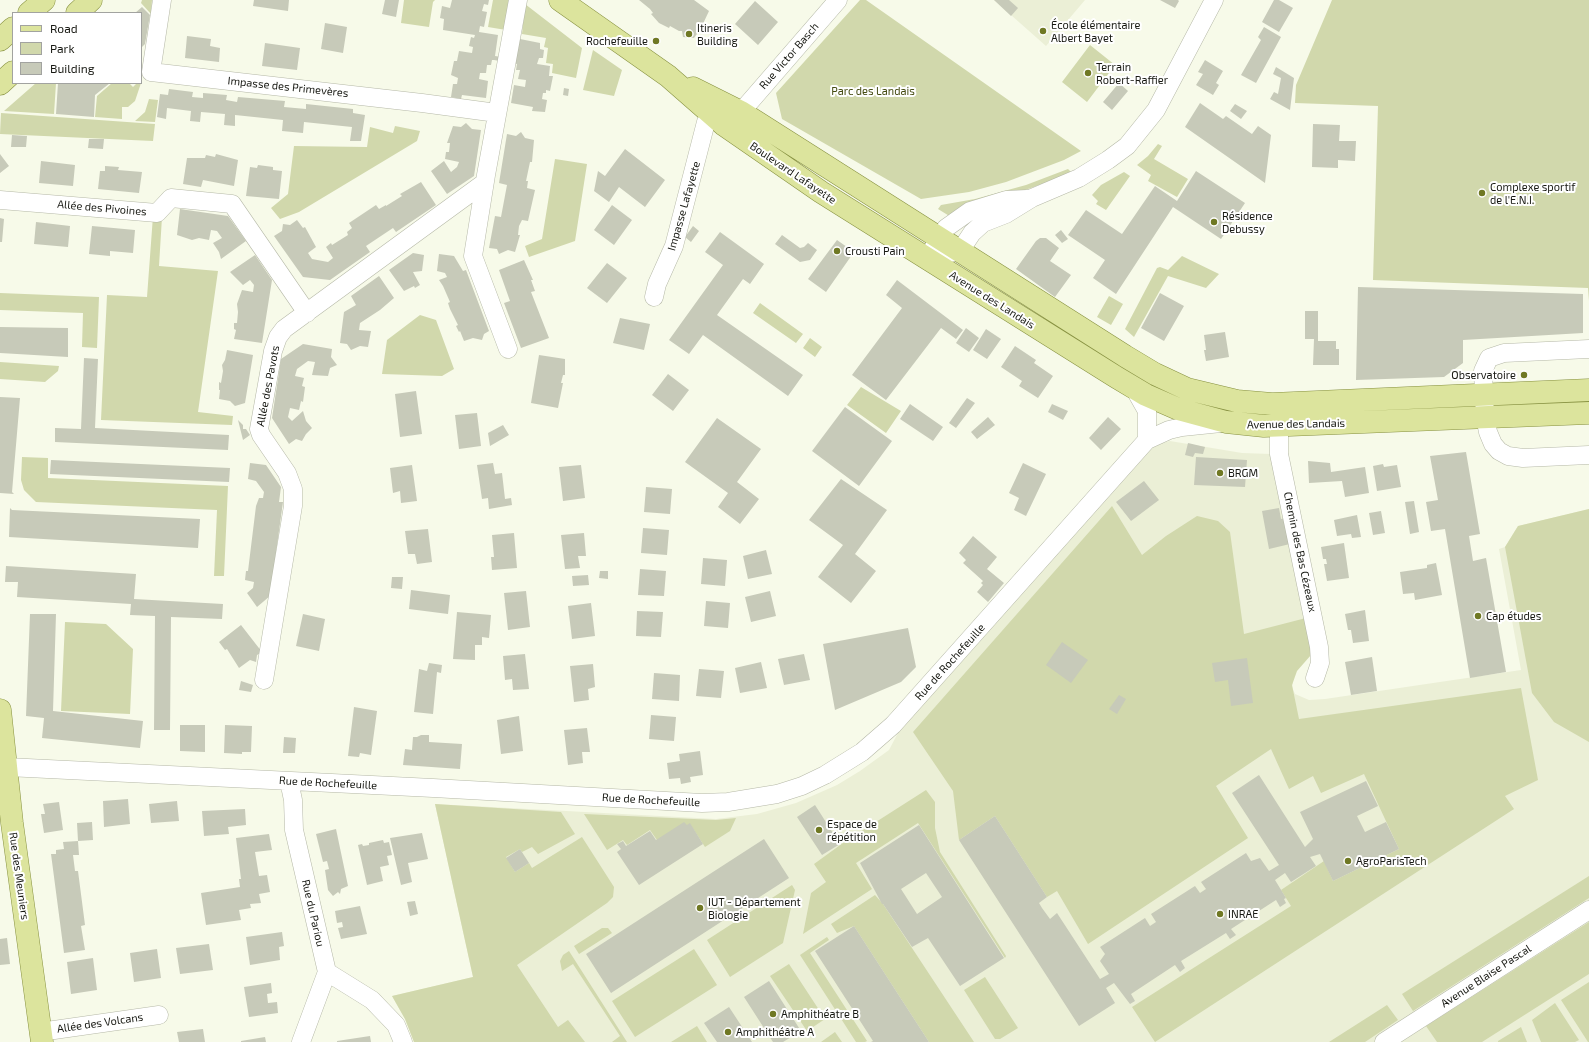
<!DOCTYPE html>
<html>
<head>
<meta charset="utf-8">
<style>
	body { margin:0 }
	#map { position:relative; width:1589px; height:1042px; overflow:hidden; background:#f7fae9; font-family:"Exo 2",sans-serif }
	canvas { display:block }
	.legend { position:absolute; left:12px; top:12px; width:130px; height:72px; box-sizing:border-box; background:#fff; border:1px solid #a2a3a0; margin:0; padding:5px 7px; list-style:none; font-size:12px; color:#171812 }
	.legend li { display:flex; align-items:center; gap:8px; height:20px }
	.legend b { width:20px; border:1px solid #a2a3a0 }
</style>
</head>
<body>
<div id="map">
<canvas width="1589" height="1042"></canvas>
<ul class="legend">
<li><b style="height:5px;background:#dce49d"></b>Road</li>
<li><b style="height:11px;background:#d1d8ac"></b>Park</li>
<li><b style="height:11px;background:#c7cab9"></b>Building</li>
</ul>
</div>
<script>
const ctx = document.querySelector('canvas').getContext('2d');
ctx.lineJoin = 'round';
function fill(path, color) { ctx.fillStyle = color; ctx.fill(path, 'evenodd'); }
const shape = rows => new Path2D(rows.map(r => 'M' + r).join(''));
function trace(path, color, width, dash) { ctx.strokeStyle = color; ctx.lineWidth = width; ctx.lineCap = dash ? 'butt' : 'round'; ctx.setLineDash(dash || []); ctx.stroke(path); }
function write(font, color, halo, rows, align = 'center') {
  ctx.font = font + ' "Exo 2",sans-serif'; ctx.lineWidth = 4; ctx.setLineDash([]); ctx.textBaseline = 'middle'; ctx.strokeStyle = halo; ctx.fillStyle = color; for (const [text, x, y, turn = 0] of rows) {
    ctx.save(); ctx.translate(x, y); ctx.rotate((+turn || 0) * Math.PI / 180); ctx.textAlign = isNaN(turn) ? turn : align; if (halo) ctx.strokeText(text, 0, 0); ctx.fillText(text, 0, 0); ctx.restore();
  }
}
fill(shape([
	[994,0,1085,0,1046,46],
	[1170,441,1242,453,1271,454,1311,645,1295,672,1292,687,1295,694,1309,700,1325,699,1521,670,1499,549,1505,547,1518,526,1589,509,1589,1042,414,1042,405,1019,392,996,473,977,435,804,716,819,757,814,796,803,837,785,860,771,889,750,899,731,1154,445]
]), '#ebefd6');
fill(shape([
	[142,0,152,0,151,14,141,3],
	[404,0,435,0,433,2,429,27,401,23],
	[493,0,511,0,506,30,488,27],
	[860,0,866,0,1081,151,1064,160,1006,182,969,192,921,199,782,119,776,93],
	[1332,0,1589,0,1589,301,1588,288,1373,280,1378,106,1295,103,1296,85],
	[525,4,582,48,576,78,552,73,553,64,546,63,548,48,544,47,546,38,522,34],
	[1090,45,1115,65,1087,102,1062,82],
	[593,50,622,70,614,96,583,90],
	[36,83,56,83,54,114,4,111],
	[112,83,129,83,133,87,137,83,141,83,135,101,128,107,122,107,122,119,95,117,97,96],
	[149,99,158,100,155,122,135,121,145,112],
	[1,113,155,124,153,141,0,134],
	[395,126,420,131,417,141,299,212,280,219,271,208,288,194,294,146,367,147,370,127,393,133],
	[1158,144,1162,146,1154,159,1188,179,1177,197,1148,181,1151,175,1137,165,1148,156],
	[555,159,587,164,575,241,529,257,525,246,542,239],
	[1068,169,1072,173,951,217,938,209,941,205,975,199,1026,185],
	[1124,172,1130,176,1106,210,1096,204,1098,201,1092,195,1101,185],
	[153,216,162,217,159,266,218,271,198,412,233,416,232,425,101,420,107,295,147,297],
	[1182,256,1219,274,1206,288,1168,276,1134,337,1125,329,1157,268,1160,267,1168,270],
	[0,293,99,297,97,348,82,347,83,313,0,310],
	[1109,296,1123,304,1111,325,1097,317],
	[760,303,803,334,796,343,753,313],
	[420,315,436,320,454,369,442,376,382,374,387,340],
	[810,338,822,347,815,357,803,348],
	[0,362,59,366,58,371,45,382,0,379],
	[861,387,901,411,886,433,847,405],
	[22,457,48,458,48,478,228,486,224,576,214,576,217,510,36,502,24,490,21,480],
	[1112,506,1142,555,1166,536,1197,516,1218,521,1230,532,1244,634,1306,618,1312,641,1311,655,1297,671,1292,685,1299,719,1521,688,1538,780,1505,796,1514,809,1155,1042,1132,1007,1291,906,1281,890,1324,861,1333,881,1399,849,1364,774,1321,793,1313,776,1289,789,1271,749,1216,786,1248,838,1088,944,1057,891,1047,897,995,816,959,840,953,791,913,732],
	[1589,509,1589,742,1554,722,1532,693,1505,547,1518,526],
	[65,622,106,624,133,649,130,714,61,711],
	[926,790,935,802,935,828,940,852,1006,956,1005,958,918,823,856,863,872,889,803,934,811,893,826,882,814,864,843,843],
	[435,804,561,812,575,834,538,854,532,847,522,852,520,849,506,857,515,872,529,863,532,868,582,837,614,887,613,897,607,903,517,965,558,1027,568,1020,585,1042,414,1042,405,1019,392,996,473,977],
	[584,814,716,820,736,818,730,831,705,847,690,824,657,840,650,830,627,845,623,840,607,850],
	[1589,876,1589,898,1413,1011,1402,994],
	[792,885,795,890,783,943,730,977,707,940],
	[875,895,883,904,974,1042,929,1042,854,926,837,933,831,924],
	[1589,922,1589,974,1482,1042,1437,1042,1426,1026],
	[602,928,608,928,612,933,579,954,574,946],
	[827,937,829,940,810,953,867,1041,865,1042,856,1042,800,955],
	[694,949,717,985,635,1037,612,1001],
	[569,951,627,1042,612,1042,620,1036,573,964,562,971,560,961,563,955],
	[789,964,825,1019,807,1031,770,976],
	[985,977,1018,1028,1000,1039,995,1039,964,990],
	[1589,982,1589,1042,1588,1042,1561,1000],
	[1555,1003,1579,1040,1575,1042,1541,1042,1532,1020],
	[1387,1005,1398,1020,1365,1042,1329,1042],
	[697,1026,707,1042,671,1042],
	[1521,1027,1527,1042,1498,1042,1498,1041],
	[835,1032,842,1042,821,1042]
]), '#d1d8ac');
fill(shape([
	[254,0,289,0,288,11,253,6],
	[385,0,399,0,396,17,382,14],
	[452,0,489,0,488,5,484,4,482,11,487,12,484,27,480,26,479,32,498,35,495,56,516,59,520,39,540,43,540,49,544,50,543,58,539,58,537,64,550,66,549,76,553,76,550,91,546,90,546,93,543,93,542,99,547,100,545,112,532,111,533,107,511,103,514,85,525,87,526,80,518,79,520,70,516,70,517,64,494,60,492,60,491,65,487,65,486,73,480,73,479,79,488,81,486,98,462,95,461,99,451,97,453,84,457,84,458,78,451,75,454,61,457,61,459,51,472,53,473,47,469,46,471,37,474,38,475,35,443,30,444,19,440,18,442,6,450,8],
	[639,0,694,0,709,11,701,28,694,38,683,37,682,31,679,31,670,26,669,28,659,23,651,14,653,13,650,9],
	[994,0,1009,0,1018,8,1011,16],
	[1160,0,1178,0,1179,1,1175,8],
	[1274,0,1279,0,1293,8,1279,32,1262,22],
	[755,1,778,22,758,45,735,24],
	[142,7,150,15,145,44,141,48,141,13,135,13],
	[325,23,347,27,343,53,321,49],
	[1264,27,1281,37,1256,83,1241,75,1261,40,1258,37],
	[187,36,211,39,210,46,220,48,219,62,185,58],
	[265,43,300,48,297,70,262,66],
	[1205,60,1223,71,1216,83,1219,85,1213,95,1196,85,1203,74,1198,72],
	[1276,67,1294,78,1290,110,1270,99,1274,92,1278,94,1281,78,1273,74],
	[58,83,110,83,95,95,94,117,56,114],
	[1119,83,1128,91,1112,110,1103,102],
	[564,88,569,89,568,96,563,95],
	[169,89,193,92,192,97,203,98,203,93,227,95,226,100,237,102,238,97,285,101,284,107,306,109,306,104,353,109,353,113,365,115,361,141,350,141,352,127,304,122,303,133,282,131,283,120,235,115,235,126,224,125,225,114,201,112,200,122,190,121,191,111,167,108,166,119,157,117,160,94,168,95],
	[1200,103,1223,119,1226,116,1252,134,1258,126,1271,135,1265,183,1185,127],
	[1235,104,1247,111,1241,119,1230,111],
	[466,123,472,129,481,130,474,176,447,194,431,171,444,161,451,172,457,167,459,162,445,159,446,152,449,152,450,143,447,143,453,126,461,127],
	[1313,124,1340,125,1339,141,1356,141,1355,161,1338,160,1338,168,1312,167],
	[521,132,525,138,534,140,532,162,530,162,526,181,528,181,527,188,535,190,528,221,522,220,519,226,518,235,520,235,515,252,508,250,499,254,497,249,489,248,495,216,501,217,507,185,499,183,506,140,507,134,516,136],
	[12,135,27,136,26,147,11,147],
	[89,139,104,139,103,149,88,148],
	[625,149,665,180,645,207,619,187,609,202,594,191,598,171,605,176],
	[0,154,9,166,0,173],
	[216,154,238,160,234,186,203,180,201,187,183,184,187,158,205,158,206,155,215,157],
	[41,161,75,165,73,186,39,183],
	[258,165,273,167,273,170,282,171,279,199,246,196,250,167,257,168],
	[105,166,119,167,118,170,142,172,139,193,98,189,100,171,105,171],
	[1196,171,1245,203,1221,239,1173,207,1116,294,1093,278,1105,260,1068,235,1086,210,1122,234,1155,186,1177,201],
	[421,182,436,205,396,232,393,228,366,246,370,252,330,280,303,277,274,236,282,231,283,224,290,225,297,220,303,228,305,227,316,247,308,253,312,259,328,262,333,258,326,247,331,243,332,245,348,235,347,232,352,228,349,223,376,205,379,209,386,205,386,206,402,196,400,194],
	[612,205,632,220,614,245,594,230],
	[180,209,228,216,246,241,221,259,219,252,213,243,222,238,217,231,211,230,209,240,199,238,192,240,177,235],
	[0,218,4,219,2,242,0,242],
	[36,222,70,226,68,247,34,244],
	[92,226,135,230,133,253,110,251,110,256,89,254],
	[693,226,699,231,691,242,685,237],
	[1061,230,1068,239,1062,243,1055,235],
	[720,232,764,264,750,284,743,279,717,315,803,375,788,396,703,335,689,354,669,340,723,265,705,252],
	[782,235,800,248,804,247,808,243,817,250,810,260,800,262,775,244],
	[1040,238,1046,238,1059,248,1050,261,1071,275,1055,297,1016,269,1036,241],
	[837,240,854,252,826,292,808,279],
	[413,253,424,255,422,271,413,272,420,285,415,288,414,286,404,291,389,270],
	[439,254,454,256,463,271,466,270,489,331,484,334,482,340,473,338,464,341,460,331,459,332,456,326,458,325,450,309,448,303,450,302,443,286,439,280,447,277,445,273,437,271],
	[255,255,272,280,262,343,234,339,236,330,234,329,234,323,237,323,238,312,237,304,242,290,253,292,254,285,250,280,243,285,230,272],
	[524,260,533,280,531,280,535,291,531,292,549,338,521,348,504,303,510,301,499,270],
	[607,263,627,278,607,303,587,288],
	[379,276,394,298,380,310,360,323,359,330,371,331,368,347,360,346,351,350,347,344,340,343,344,312,356,305,351,296],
	[897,280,963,330,956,339,941,328,886,400,852,375,902,308,886,295],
	[1358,287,1583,294,1583,333,1463,340,1463,363,1444,377,1356,380],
	[1160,293,1184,306,1164,341,1141,328],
	[1305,311,1318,311,1318,341,1336,341,1336,349,1339,349,1339,365,1313,365,1314,339,1305,339],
	[620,318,650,324,644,350,613,343],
	[0,327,68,328,68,357,0,353],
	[966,328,979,338,969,352,956,343],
	[986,329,1001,339,987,359,973,350],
	[1225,332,1229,357,1206,361,1204,350,1206,350,1204,335],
	[303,344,332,349,331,357,337,365,330,368,328,376,312,375,315,362,308,361,297,369,295,376,304,378,302,386,305,387,303,402,301,401,299,410,290,408,288,417,292,421,303,411,306,421,312,428,306,434,302,441,296,439,289,444,272,418,281,359],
	[1015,346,1036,360,1034,363,1053,376,1038,398,1019,386,1022,381,1001,367],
	[227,350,253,355,245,403,235,406,230,401,219,399,220,390,219,390,219,382,221,383,223,371,222,365,225,360],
	[539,355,565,359,565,375,563,375,561,383,563,383,558,408,531,403],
	[84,358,98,359,95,428,229,435,228,450,55,442,55,428,81,429],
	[668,374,689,390,673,411,652,395],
	[416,391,422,434,400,437,395,394],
	[0,397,20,398,12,492,14,494,0,493],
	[967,398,975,403,956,428,949,423],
	[910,404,943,427,933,441,900,419],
	[1052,404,1068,411,1063,420,1048,412],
	[845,407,892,441,859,486,812,451],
	[477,413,481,446,459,449,455,415],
	[988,417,995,425,977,439,971,432],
	[1108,417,1121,429,1101,450,1089,438],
	[717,418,761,449,737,482,759,499,740,524,718,507,728,493,685,462],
	[238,420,243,425,243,429,246,429,250,435,243,440],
	[503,425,509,435,490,446,488,433],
	[1188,443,1205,447,1203,454,1195,453,1193,457,1185,455],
	[1466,452,1480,534,1469,536,1473,561,1486,558,1506,672,1470,678,1445,529,1431,531,1426,502,1438,500,1430,456],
	[1196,457,1247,460,1245,487,1194,485],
	[51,460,230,468,229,482,50,474],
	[1308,461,1330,463,1331,472,1365,467,1369,493,1345,497,1342,481,1309,483],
	[250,463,266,465,281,487,279,502,283,502,270,596,257,607,247,593,253,588,254,582,245,580,246,571,248,571,256,506,259,498,263,498,264,492,256,481,248,479],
	[493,463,495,474,502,473,505,499,511,498,512,505,489,509,488,498,482,499,477,465],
	[1023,463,1046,474,1026,516,1014,510,1019,498,1009,493],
	[1383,464,1384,467,1397,465,1401,487,1377,491,1373,466],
	[412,465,417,501,401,503,400,491,393,493,390,468],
	[581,465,585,498,563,501,559,467],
	[841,479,887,510,855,554,876,571,851,603,818,577,843,545,809,520],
	[1144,481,1159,500,1131,521,1116,502],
	[646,487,672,489,670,514,644,512],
	[1414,501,1419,532,1410,534,1405,502],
	[10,508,12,510,200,519,198,548,9,537],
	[1279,508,1281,519,1285,518,1290,544,1269,549,1262,511],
	[1381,511,1385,533,1373,535,1369,513],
	[1357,515,1361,537,1352,538,1351,534,1337,536,1334,520],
	[643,528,669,530,667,555,641,553],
	[428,529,432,562,417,564,415,554,408,554,405,531],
	[514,533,517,568,492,570,491,557,494,557,492,535],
	[584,533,586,556,578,556,580,568,565,569,561,535],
	[973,536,997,557,987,569,1004,583,988,602,977,592,983,585,981,583,983,581,963,563,966,560,959,553],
	[1344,543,1349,578,1327,581,1324,564,1327,564,1326,559,1323,559,1321,547],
	[766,550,772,574,748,579,743,556],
	[703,558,727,560,725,586,701,584],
	[1436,563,1442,595,1415,600,1414,593,1403,594,1400,572,1427,568,1427,565],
	[6,566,136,574,134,599,223,604,222,619,171,617,170,730,154,730,155,616,130,615,131,604,17,597,18,582,5,582],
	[640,569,666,571,664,596,638,595],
	[600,571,608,571,608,579,599,578],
	[588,575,589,585,573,586,572,576],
	[392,577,403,577,402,589,391,588],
	[411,590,450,595,448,614,409,609],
	[526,591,530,627,508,630,504,593],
	[770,591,776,616,751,622,745,597],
	[706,601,730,603,728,628,704,626],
	[591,603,595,636,572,639,568,606],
	[1365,610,1369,641,1353,643,1351,630,1348,630,1345,614],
	[637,611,663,612,661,637,636,636],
	[457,612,491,615,489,638,482,637,482,645,475,645,475,660,453,659],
	[30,614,56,614,53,711,143,721,140,748,42,738,44,718,26,716],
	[303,614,325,619,319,651,296,646],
	[241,625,262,652,257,655,256,662,250,660,239,668,227,649,225,650,219,642],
	[908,628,916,667,901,682,835,710,823,644],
	[1062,642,1088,660,1071,683,1046,665],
	[525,654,529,689,513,690,512,679,505,680,503,656],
	[804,654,810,680,784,685,778,659],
	[1372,657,1377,691,1351,695,1345,662],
	[1247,658,1253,703,1231,706,1228,680,1215,682,1212,663],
	[761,662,767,688,740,693,735,668],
	[429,663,442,665,441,673,437,672,433,714,414,712,419,669,427,671],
	[593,664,595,687,588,689,589,700,574,702,570,666],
	[699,669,724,671,721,698,696,696],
	[654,673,680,675,679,701,652,699],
	[241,681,253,685,251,692,239,690],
	[1119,695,1126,699,1117,714,1109,709],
	[354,707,377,711,371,755,360,753,359,757,348,756],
	[651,715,676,717,674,741,649,739],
	[519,716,523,751,501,754,497,720],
	[180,725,205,725,205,752,180,751],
	[225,725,252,726,251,752,242,752,242,754,224,753],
	[587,728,590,752,582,752,583,763,568,765,564,730],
	[421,735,429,735,429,742,462,744,460,769,403,765,405,749,412,750,413,737,417,737],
	[284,737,296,738,295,753,283,753],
	[700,751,703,775,690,777,691,782,681,784,680,778,669,779,667,763,680,761,679,754],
	[1259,775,1305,847,1313,839,1300,812,1366,781,1378,806,1357,816,1365,832,1386,822,1399,849,1333,881,1320,854,1310,857,1316,866,1291,882,1285,873,1275,880,1286,898,1284,899,1286,903,1280,907,1276,900,1231,929,1236,935,1230,939,1226,933,1181,961,1185,968,1180,972,1175,965,1131,994,1135,1001,1130,1004,1114,983,1106,988,1115,1003,1079,1026,959,840,995,816,1047,897,1039,903,1042,908,1050,919,1057,913,1100,979,1109,974,1100,961,1105,954,1100,947,1145,918,1150,926,1156,922,1151,914,1195,886,1200,893,1206,889,1201,882,1246,853,1251,861,1260,858,1269,871,1279,865,1232,793],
	[128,799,130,824,104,827,103,801],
	[177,801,179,821,151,823,149,804],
	[59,802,63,830,44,833,41,814,45,814,43,804],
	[815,805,840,844,822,855,797,817],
	[245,809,246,825,228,827,229,834,204,836,202,811],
	[92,822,93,840,78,841,77,823],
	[684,822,687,825,690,823,703,844,639,885,617,852,621,849,617,844,623,841,626,846,650,831,656,840],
	[919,825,1004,958,960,986,928,938,912,947,883,904,882,904,860,863],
	[926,873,942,897,917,914,901,889],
	[336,829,348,886,341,889,340,894,338,892,333,896,328,890,325,870,329,869,327,861,323,862,316,834],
	[422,833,428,859,408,863,412,882,401,885,390,838],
	[269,834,272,850,255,852,259,876,267,875,270,892,259,894,261,903,250,904,251,908,239,910,241,920,206,925,201,893,240,887,239,879,241,879,236,838],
	[764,839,789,878,611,993,586,954],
	[383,840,384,843,389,842,392,855,387,856,389,865,380,867,383,881,367,885,358,845,362,844,363,846,369,845,369,843],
	[78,841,79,855,73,855,75,871,78,871,85,925,81,926,85,950,64,953,51,854,56,854,56,850,64,849,63,842],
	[520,849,529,863,515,872,506,858],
	[415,901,418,914,410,916,407,902],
	[360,906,367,934,341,939,338,928,343,927,342,922,337,923,335,911],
	[854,926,929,1042,871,1042,873,1041,815,951],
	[282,932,284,946,279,947,280,960,250,965,246,937],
	[7,938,10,964,0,965,0,939],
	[209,944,213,970,180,974,176,948],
	[157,949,161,978,134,982,130,953],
	[93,958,97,990,71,994,67,962],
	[769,981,801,1031,783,1042,773,1042,744,997],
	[271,983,272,993,267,994,268,1003,277,1002,278,1013,249,1017,244,987],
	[729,1007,752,1042,717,1042,704,1023],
	[203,1029,205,1042,179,1042,177,1032],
	[370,1036,371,1042,337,1042,337,1041],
	[265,1037,266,1042,241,1042,241,1041]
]), '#c7cab9');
const minor = shape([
	[162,0,151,72,422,103,497,113],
	[741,112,838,0],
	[0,200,157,213,171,198,232,204,307,313],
	[933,249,946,228,970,211,1006,200,1027,199],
	[927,258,960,251,972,233,983,223,1006,214,1032,198,1079,178,1108,160,1127,146,1156,110,1214,0],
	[654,297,657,284,674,246,706,122,712,115],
	[508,349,473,256,486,175,518,0],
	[1589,349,1504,353,1489,358,1483,371,1485,417,1488,432,1493,444,1499,451,1508,456,1523,458,1589,455],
	[1134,388,1147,411,1147,440],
	[1279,426,1279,454,1319,647,1320,663,1315,678],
	[264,680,293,506,293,489,287,473,261,435,259,429,273,351,278,337,284,329,484,183],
	[7,767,433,788,702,803,728,802,777,794,802,786,825,775,862,752,893,725,1147,440,1169,430,1182,427,1221,423],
	[289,781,293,800,294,830,327,972,301,1042],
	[327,972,372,1000,396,1025,403,1042],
	[40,1032,159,1015],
	[1384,1042,1589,910]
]);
const major = shape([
	[560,0,668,76,724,125,821,192,1116,377,1146,395,1178,409,1226,422,1264,426,1589,413],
	[29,13,44,0],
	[77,13,91,0],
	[0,40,13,28],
	[0,84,13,72],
	[693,88,741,112,1125,356,1155,374,1187,389,1237,401,1272,404,1589,390],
	[0,710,12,823,42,1042]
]);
trace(minor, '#b5b8a7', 19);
trace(major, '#879141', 23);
trace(minor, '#fff', 18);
trace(major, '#dce49d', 22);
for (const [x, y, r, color] of [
	[1043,31,4,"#6f7823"],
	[689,34,4,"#6f7823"],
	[656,41,4,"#6f7823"],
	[1088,73,4,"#6f7823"],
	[1482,193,4,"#6f7823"],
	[1214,222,4,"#6f7823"],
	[837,251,4,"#6f7823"],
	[1524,375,4,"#6f7823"],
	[1220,473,4,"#6f7823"],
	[1478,616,4,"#6f7823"],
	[819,830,4,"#6f7823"],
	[1348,861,4,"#6f7823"],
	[700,908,4,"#6f7823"],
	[1220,914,4,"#6f7823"],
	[773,1014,4,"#6f7823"],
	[728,1032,4,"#6f7823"]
]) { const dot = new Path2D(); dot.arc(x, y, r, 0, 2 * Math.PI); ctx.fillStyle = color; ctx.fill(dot); trace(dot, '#fff', 1.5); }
write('11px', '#171812', '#fff', [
	["École élémentaire",1051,25],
	["Albert Bayet",1051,38],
	["Itineris",697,28],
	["Building",697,41],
	["Rochefeuille",648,41,"right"],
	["Terrain",1096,67],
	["Robert-Raffier",1096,80],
	["Complexe sportif",1490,187],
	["de l'E.N.I.",1490,200],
	["Résidence",1222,216],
	["Debussy",1222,229],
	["Crousti Pain",845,251],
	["Observatoire",1516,375,"right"],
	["BRGM",1228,473],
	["Cap études",1486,616],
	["Espace de",827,824],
	["répétition",827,837],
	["AgroParisTech",1356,861],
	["IUT - Département",708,902],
	["Biologie",708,915],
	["INRAE",1228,914],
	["Amphithéatre B",781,1014],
	["Amphithéâtre A",736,1032]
], 'left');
write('11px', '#171812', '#fff', [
	["Rue Victor Basch",789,56,-49],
	["Impasse des Primevères",288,87,6],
	["Boulevard Lafayette",793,173,34],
	["Impasse Lafayette",684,206,-74],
	["Allée des Pivoines",102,208,5],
	["Avenue des Landais",992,300,32],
	["Allée des Pavots",268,386,-79],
	["Avenue des Landais",1296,424,-1],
	["Chemin des Bas Cézeaux",1300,552,78],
	["Rue de Rochefeuille",950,662,-48],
	["Rue de Rochefeuille",328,783,3],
	["Rue de Rochefeuille",651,800,3],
	["Rue des Meuniers",19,876,82],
	["Rue du Pariou",313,913,77],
	["Avenue Blaise Pascal",1486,976,-33],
	["Allée des Volcans",100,1023,-8]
]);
write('11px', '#454b11', '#fff', [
	["Parc des Landais",873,91]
]);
</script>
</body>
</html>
